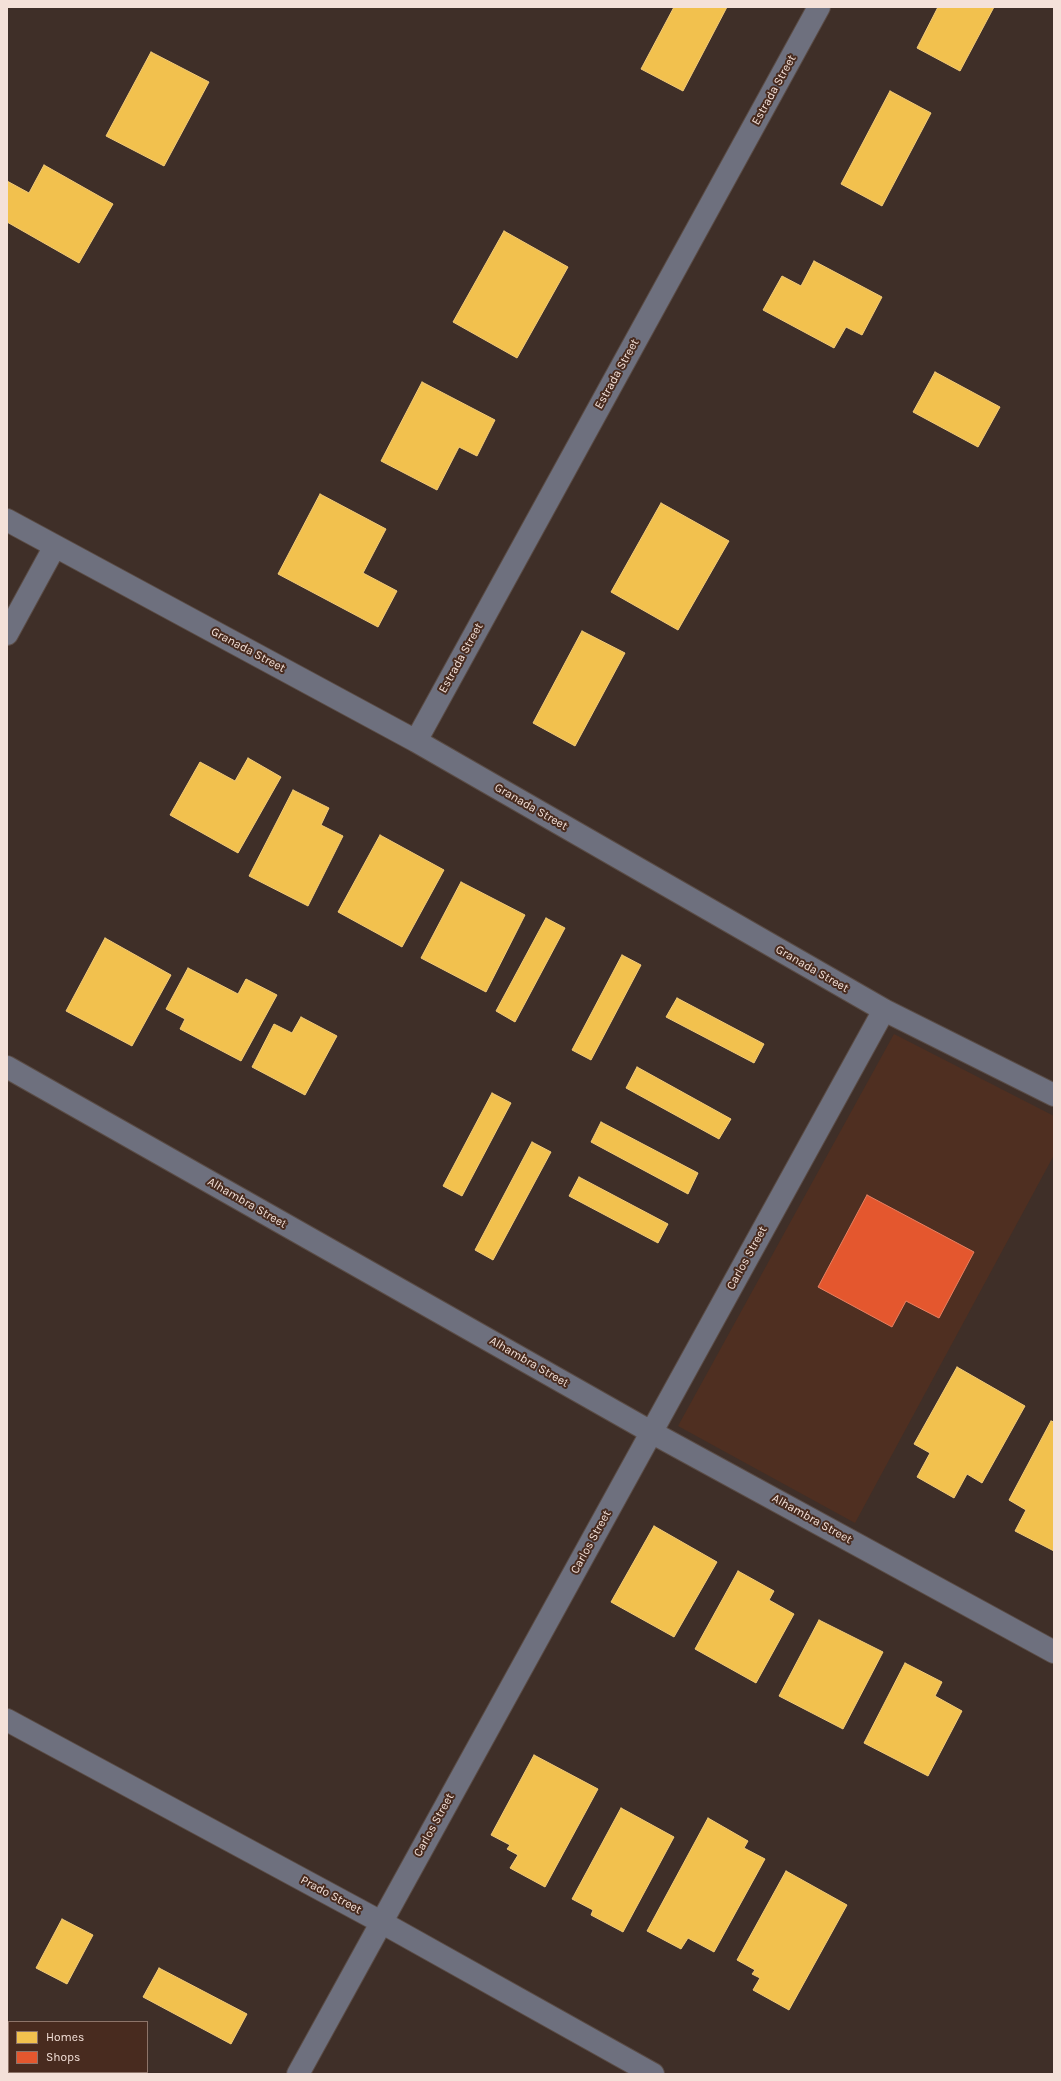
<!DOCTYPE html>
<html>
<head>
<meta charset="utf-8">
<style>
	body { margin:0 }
	#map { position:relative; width:1061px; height:2081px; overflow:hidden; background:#3f2f28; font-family:Karla,sans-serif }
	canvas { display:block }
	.frame { position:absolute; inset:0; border:8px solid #f4e1d9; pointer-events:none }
	.legend { position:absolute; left:8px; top:2021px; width:140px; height:52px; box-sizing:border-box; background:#482b1f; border:1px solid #8d7469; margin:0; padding:5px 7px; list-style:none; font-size:12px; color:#f4e1d9 }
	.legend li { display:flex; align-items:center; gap:8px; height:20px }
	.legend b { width:20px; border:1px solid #8d7469 }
</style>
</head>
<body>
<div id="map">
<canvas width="1061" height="2081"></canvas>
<div class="frame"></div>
<ul class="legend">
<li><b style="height:11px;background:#f2c14e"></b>Homes</li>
<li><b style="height:11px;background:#e4572e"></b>Shops</li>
</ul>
</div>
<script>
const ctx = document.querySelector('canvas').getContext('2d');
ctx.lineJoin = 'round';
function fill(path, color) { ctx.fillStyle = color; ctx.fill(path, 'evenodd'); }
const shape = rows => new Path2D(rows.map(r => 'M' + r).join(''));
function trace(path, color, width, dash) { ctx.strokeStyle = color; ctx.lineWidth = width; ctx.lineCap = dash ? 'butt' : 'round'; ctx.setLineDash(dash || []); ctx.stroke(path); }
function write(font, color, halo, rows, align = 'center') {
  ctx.font = font + ' Karla,sans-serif'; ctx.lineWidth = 4; ctx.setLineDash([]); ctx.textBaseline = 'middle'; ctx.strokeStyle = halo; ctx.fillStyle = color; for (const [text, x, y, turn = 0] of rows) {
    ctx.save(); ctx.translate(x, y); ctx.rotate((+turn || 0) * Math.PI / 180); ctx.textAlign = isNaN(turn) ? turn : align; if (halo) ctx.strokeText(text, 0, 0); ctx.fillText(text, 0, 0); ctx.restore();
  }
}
fill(shape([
	[894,1034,1054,1116,1054,1155,855,1523,678,1426]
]), '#4f2f21');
const homes = shape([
	[674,7,727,7,683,91,641,69,674,7],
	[938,7,994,7,960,71,917,48,938,7],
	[151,52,209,82,164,166,106,136,151,52],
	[890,91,931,113,882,206,841,184,890,91],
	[44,165,113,204,79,263,7,222,7,181,29,193,44,165],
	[504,231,568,267,517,358,453,322,504,231],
	[814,261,882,297,862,335,846,327,834,348,763,310,782,276,801,286,814,261],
	[935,372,1000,407,978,447,913,412,935,372],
	[422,382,495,420,477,456,459,447,437,490,381,461,422,382],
	[320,494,386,529,363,573,397,591,378,627,278,574,320,494],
	[661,503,729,541,678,630,611,592,661,503],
	[582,631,625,653,575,746,533,723,582,631],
	[248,758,281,777,238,853,170,815,200,762,235,781,248,758],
	[293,790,329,808,321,825,343,836,308,906,249,876,293,790],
	[380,835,444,870,402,947,338,912,380,835],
	[461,882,525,915,486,992,421,958,461,882],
	[546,918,565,928,515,1022,496,1011,546,918],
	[105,938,171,975,132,1046,66,1011,105,938],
	[622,955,641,965,591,1060,572,1050,622,955],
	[188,968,238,994,246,979,277,995,241,1061,180,1029,185,1019,166,1009,188,968],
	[677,998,764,1044,754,1063,666,1017,677,998],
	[301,1017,337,1036,305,1095,252,1067,274,1024,292,1033,301,1017],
	[637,1067,731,1119,719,1139,626,1088,637,1067],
	[492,1093,511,1103,462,1196,443,1186,492,1093],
	[601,1122,698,1173,688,1194,591,1142,601,1122],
	[532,1142,551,1152,493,1260,475,1250,532,1142],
	[579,1177,668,1224,658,1243,569,1196,579,1177],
	[957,1367,1025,1406,982,1483,967,1474,954,1498,917,1477,930,1453,914,1444,957,1367],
	[1051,1421,1054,1422,1054,1551,1015,1531,1026,1510,1009,1500,1051,1421],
	[654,1526,717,1562,674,1637,611,1602,654,1526],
	[738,1571,774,1591,769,1600,794,1614,756,1683,695,1649,738,1571],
	[819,1620,883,1652,843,1729,779,1696,819,1620],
	[905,1663,942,1682,935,1696,962,1711,928,1776,864,1743,905,1663],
	[534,1755,598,1789,545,1887,510,1868,518,1855,507,1849,510,1845,491,1835,534,1755],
	[621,1808,674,1837,623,1932,591,1915,593,1910,572,1899,621,1808],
	[708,1818,748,1841,744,1848,765,1859,714,1952,688,1938,681,1949,647,1931,708,1818],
	[786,1871,847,1905,789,2010,753,1990,760,1978,752,1974,755,1970,737,1960,786,1871],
	[62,1919,93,1935,67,1984,36,1968,62,1919],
	[159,1968,247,2014,231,2044,143,1997,159,1968]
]);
fill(homes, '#f2c14e');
trace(homes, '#f3cb78', 1);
const shops = shape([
	[867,1195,974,1252,939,1318,906,1301,892,1327,818,1287,867,1195]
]);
fill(shops, '#e4572e');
trace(shops, '#e98061', 1);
const minor = shape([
	[7,520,416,741,884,1010,1054,1095],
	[7,634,55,546],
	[416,741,819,7],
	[7,1067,651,1432,1054,1652],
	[7,1720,381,1922,653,2074],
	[298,2074,884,1010]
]);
trace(minor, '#5a4c46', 24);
trace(minor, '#6e707e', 22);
write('12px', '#f4e1d9', '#482b1f', [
	["Estrada Street",774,90,-61],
	["Estrada Street",617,374,-61],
	["Granada Street",248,650,28],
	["Estrada Street",461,658,-61],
	["Granada Street",531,807,30],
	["Granada Street",812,969,30],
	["Alhambra Street",247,1203,30],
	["Carlos Street",747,1258,-61],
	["Alhambra Street",529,1362,30],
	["Alhambra Street",812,1519,29],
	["Carlos Street",591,1542,-61],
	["Carlos Street",434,1825,-61],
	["Prado Street",331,1895,28]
]);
</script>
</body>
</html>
